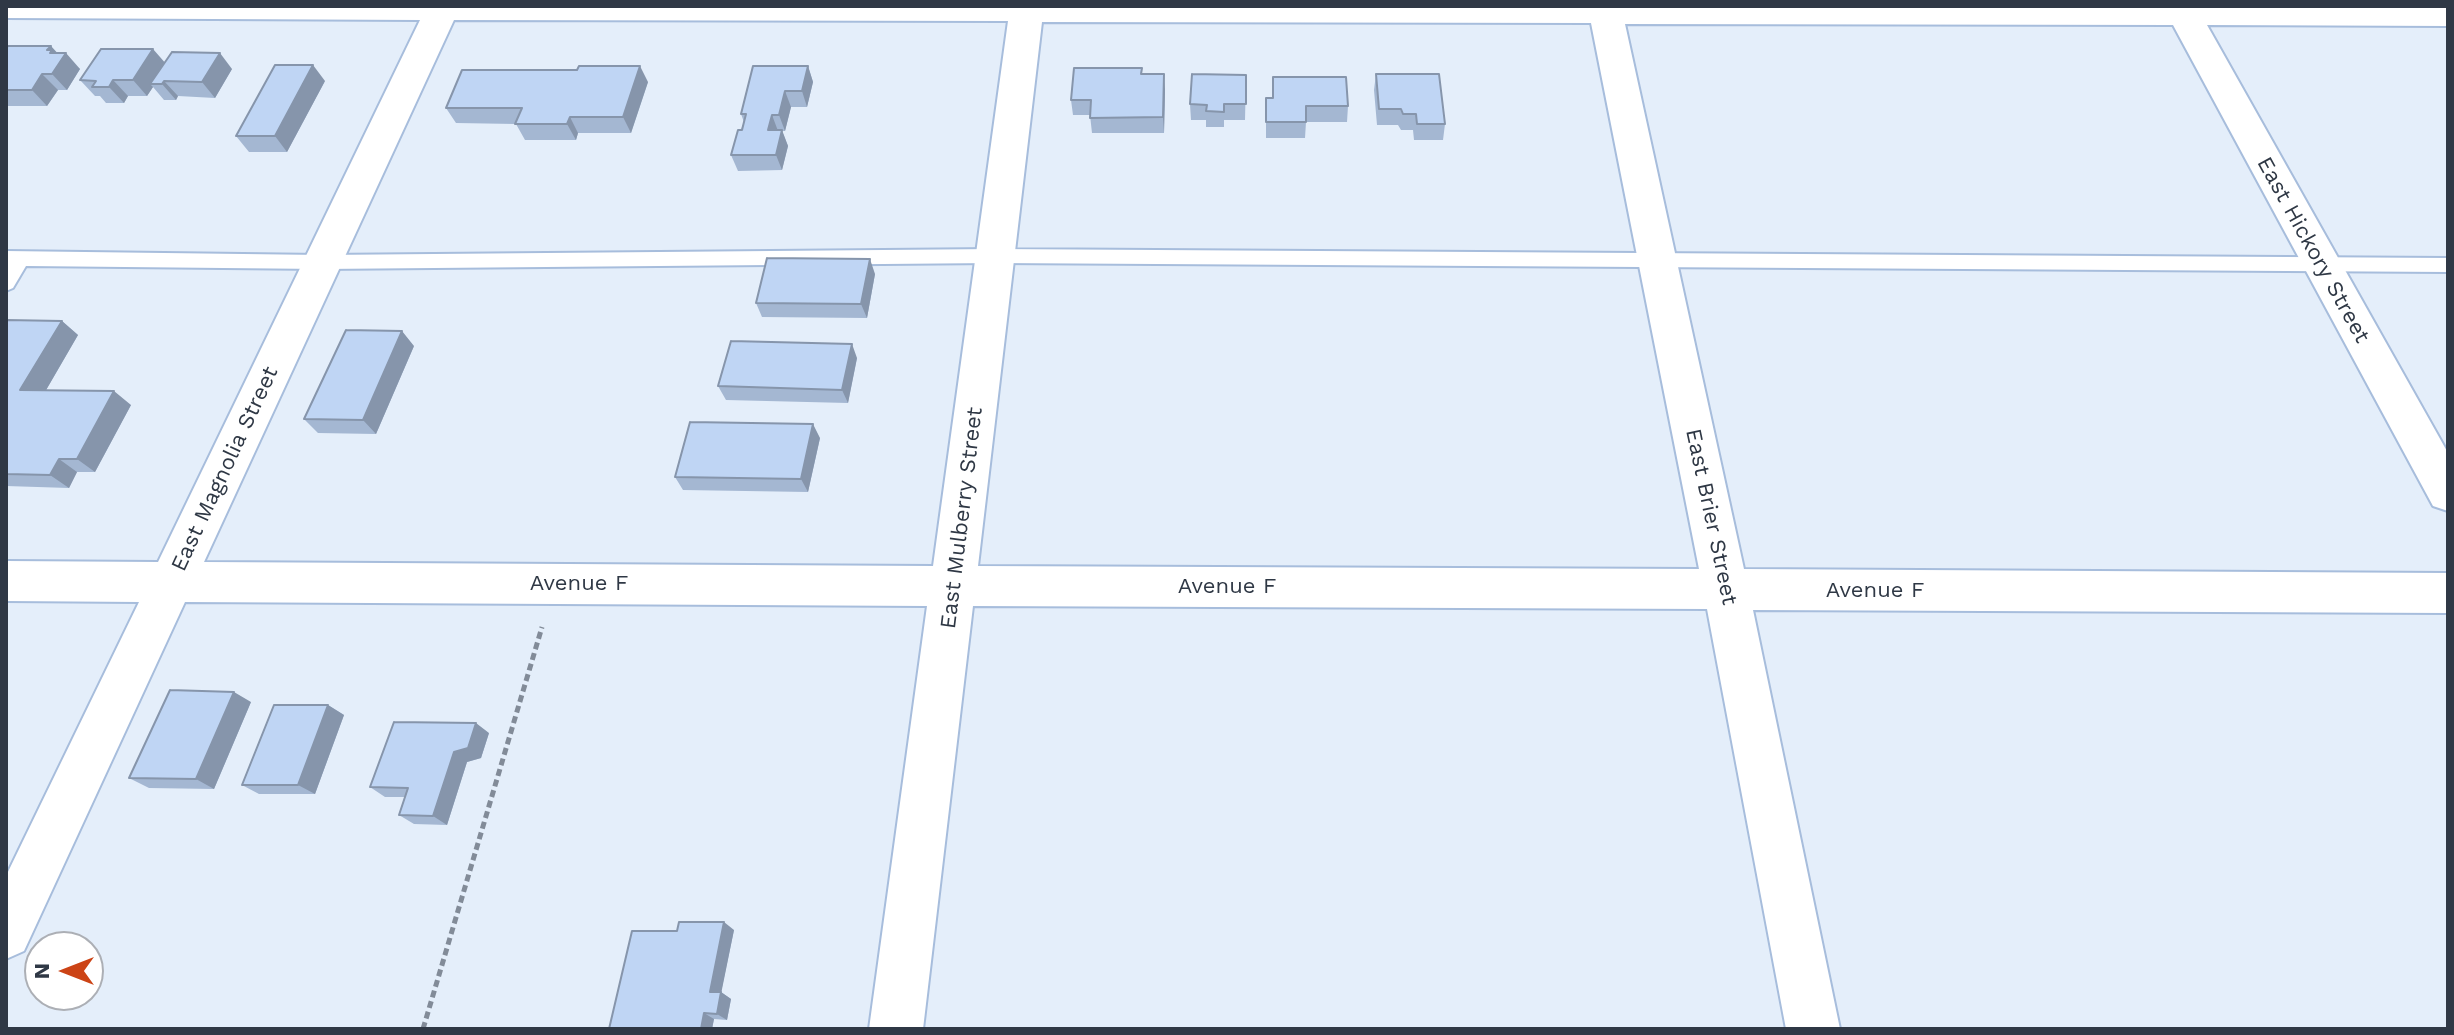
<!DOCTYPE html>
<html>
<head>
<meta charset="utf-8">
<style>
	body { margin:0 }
	#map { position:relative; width:2454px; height:1035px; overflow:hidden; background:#e4eefa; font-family:"Work Sans",sans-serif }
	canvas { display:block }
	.frame { position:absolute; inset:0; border:8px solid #2f3845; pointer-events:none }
	.north { position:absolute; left:24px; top:931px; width:80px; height:80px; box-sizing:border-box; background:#fff; border:2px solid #acafb5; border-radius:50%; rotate:270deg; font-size:22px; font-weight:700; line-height:32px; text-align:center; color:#2f3845 }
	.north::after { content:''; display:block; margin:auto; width:28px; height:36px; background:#cc4416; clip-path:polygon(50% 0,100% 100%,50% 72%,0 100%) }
</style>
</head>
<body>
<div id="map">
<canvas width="2454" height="1035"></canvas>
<div class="frame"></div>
<div class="north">N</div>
</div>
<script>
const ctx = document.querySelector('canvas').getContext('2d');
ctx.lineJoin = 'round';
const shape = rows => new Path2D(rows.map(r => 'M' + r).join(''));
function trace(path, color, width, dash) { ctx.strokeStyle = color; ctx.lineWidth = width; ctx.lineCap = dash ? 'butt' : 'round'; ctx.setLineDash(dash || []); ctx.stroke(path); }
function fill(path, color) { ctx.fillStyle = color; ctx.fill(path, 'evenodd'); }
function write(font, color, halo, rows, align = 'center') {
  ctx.font = font + ' "Work Sans",sans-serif'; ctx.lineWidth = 6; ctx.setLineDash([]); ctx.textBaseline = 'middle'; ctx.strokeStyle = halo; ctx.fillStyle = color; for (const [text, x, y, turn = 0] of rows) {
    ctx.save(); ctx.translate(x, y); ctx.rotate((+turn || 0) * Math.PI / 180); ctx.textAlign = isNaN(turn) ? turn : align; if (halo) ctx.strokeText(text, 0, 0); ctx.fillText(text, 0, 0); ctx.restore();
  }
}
const lane = shape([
	[995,249,2448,258,2448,272,995,263,322,269,26,266,13,288,6,291,6,251,322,255,995,249]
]);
const street = shape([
	[6,6,2448,6,2448,26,2207,25,2448,453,2448,511,2433,506,2173,25,1625,24,1744,569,2448,573,2448,613,1753,610,1840,1029,1786,1029,1707,609,973,606,923,1029,869,1029,927,606,185,602,24,951,6,959,6,876,139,602,6,601,6,561,158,562,420,20,6,18,6,6],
	[454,20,1008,21,933,566,204,562,454,20],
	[1042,22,1591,23,1699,569,978,566,1042,22]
]);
trace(lane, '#a7bddc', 4);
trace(street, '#a7bddc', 4);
trace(shape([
	[423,1029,542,627]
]), '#828b98', 5, [7, 4]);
fill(lane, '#fff');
fill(street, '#fff');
fill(shape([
	[6,48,58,53,80,69,67,90,58,90,47,106,6,106],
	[165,62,232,69,215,98,178,96,176,100,164,100,153,87,147,96,128,96,124,103,106,103,100,96,95,96,80,80],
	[808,66,813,82,807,107,791,107,785,131,782,131,788,146,782,170,738,171,731,155,744,122,741,114],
	[1142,74,1165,89,1164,133,1092,133,1090,115,1073,115,1071,100],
	[1376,74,1445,124,1443,140,1414,140,1413,130,1401,130,1398,125,1377,125,1374,90],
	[1246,75,1245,120,1224,120,1224,127,1206,127,1206,120,1191,120,1190,104],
	[1273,77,1348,106,1347,122,1306,122,1305,138,1266,138,1266,98,1272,98],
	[325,81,287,152,249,152,236,136],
	[648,82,631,133,578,133,576,140,525,140,516,124,456,123,446,108],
	[875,274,867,318,762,317,756,303],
	[6,320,62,321,78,335,46,390,131,405,95,472,77,472,69,488,6,486],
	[414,346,376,434,318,433,304,419],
	[857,358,848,403,726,400,718,386],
	[820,438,808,492,683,490,675,477],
	[251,702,214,789,149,788,129,778],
	[328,705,344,715,315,794,259,794,242,785],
	[489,733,481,758,467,762,447,825,414,824,399,815,405,797,385,797,370,787],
	[734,930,721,992,731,999,727,1020,714,1019,712,1029,609,1029,677,931]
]), '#a4b7d2');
fill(shape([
	[51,46,62,58,66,53,80,69,67,90,52,74,47,50],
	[153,49,167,65,150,84,153,87,147,96,133,80],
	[220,53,232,69,215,98,202,82],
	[313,65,325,81,287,152,275,136],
	[640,66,648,82,631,133,623,117],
	[808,66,813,82,807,107,802,91],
	[42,74,58,90,47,106,32,90],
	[1164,74,1165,89,1164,133,1163,117],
	[113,80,128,96,124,103,109,87],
	[164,81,178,96,176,100,162,84],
	[785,91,791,107,785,131,779,115],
	[772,115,778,131,768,130],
	[570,117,578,133,576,140,567,124],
	[782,130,788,146,782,170,776,155],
	[870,259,875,274,867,318,861,304],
	[62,321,78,335,38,404,20,390],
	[402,331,414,346,376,434,363,420],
	[852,344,857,358,848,403,842,390],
	[114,391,131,405,95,472,77,459],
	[813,424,820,438,808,492,801,479],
	[59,459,77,472,69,488,50,475],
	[234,692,251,702,214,789,196,779],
	[328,705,344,715,315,794,298,785],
	[476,723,489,733,481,758,467,762,447,825,433,816,454,752],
	[724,922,734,930,720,999,710,992],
	[721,992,731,999,727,1020,717,1014],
	[704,1013,714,1019,712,1029,701,1029]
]), '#8695ab');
const building = shape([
	[8,46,51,46,47,50,52,50,50,53,66,53,52,74,42,74,32,90,6,90,6,48,8,46],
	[101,49,153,49,133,80,113,80,109,87,92,87,96,81,80,80,101,49],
	[172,52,220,53,202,82,164,81,162,84,150,84,172,52],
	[275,65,313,65,275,136,236,136,275,65],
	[579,66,640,66,623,117,570,117,567,124,515,124,522,108,446,108,462,70,577,70,579,66],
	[753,66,808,66,802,91,785,91,779,115,772,115,768,130,782,130,776,155,731,155,738,130,742,130,746,114,741,114,753,66],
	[1074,68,1142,68,1141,74,1164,74,1163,117,1090,118,1091,100,1071,100,1074,68],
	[1192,74,1246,75,1246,104,1224,104,1224,112,1206,111,1207,105,1190,104,1192,74],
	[1376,74,1439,74,1445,124,1417,124,1416,114,1403,114,1401,109,1379,109,1376,74],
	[1273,77,1346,77,1348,106,1306,106,1306,122,1266,122,1266,98,1273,98,1273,77],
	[767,258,870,259,861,304,756,303,767,258],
	[6,320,62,321,20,390,114,391,77,459,59,459,50,475,6,474,6,320],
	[346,330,402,331,363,420,304,419,346,330],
	[731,341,852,344,842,390,718,386,731,341],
	[690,422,813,424,801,479,675,477,690,422],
	[170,690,234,692,196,779,129,778,170,690],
	[274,705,328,705,298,785,242,785,274,705],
	[394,722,476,723,468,748,454,752,433,816,399,815,408,788,370,787,394,722],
	[679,922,724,922,710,992,721,992,717,1014,704,1013,701,1029,609,1029,632,931,677,931,679,922]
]);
fill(building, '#bfd5f4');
trace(building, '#8695ab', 2);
write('22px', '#2f3845', '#fff', [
	["East Hickory Street",2313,250,61],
	["East Magnolia Street",225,469,-65],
	["East Brier Street",1711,517,78],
	["East Mulberry Street",962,518,-83],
	["Avenue F",579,584],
	["Avenue F",1227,587],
	["Avenue F",1875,591]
]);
</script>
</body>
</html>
